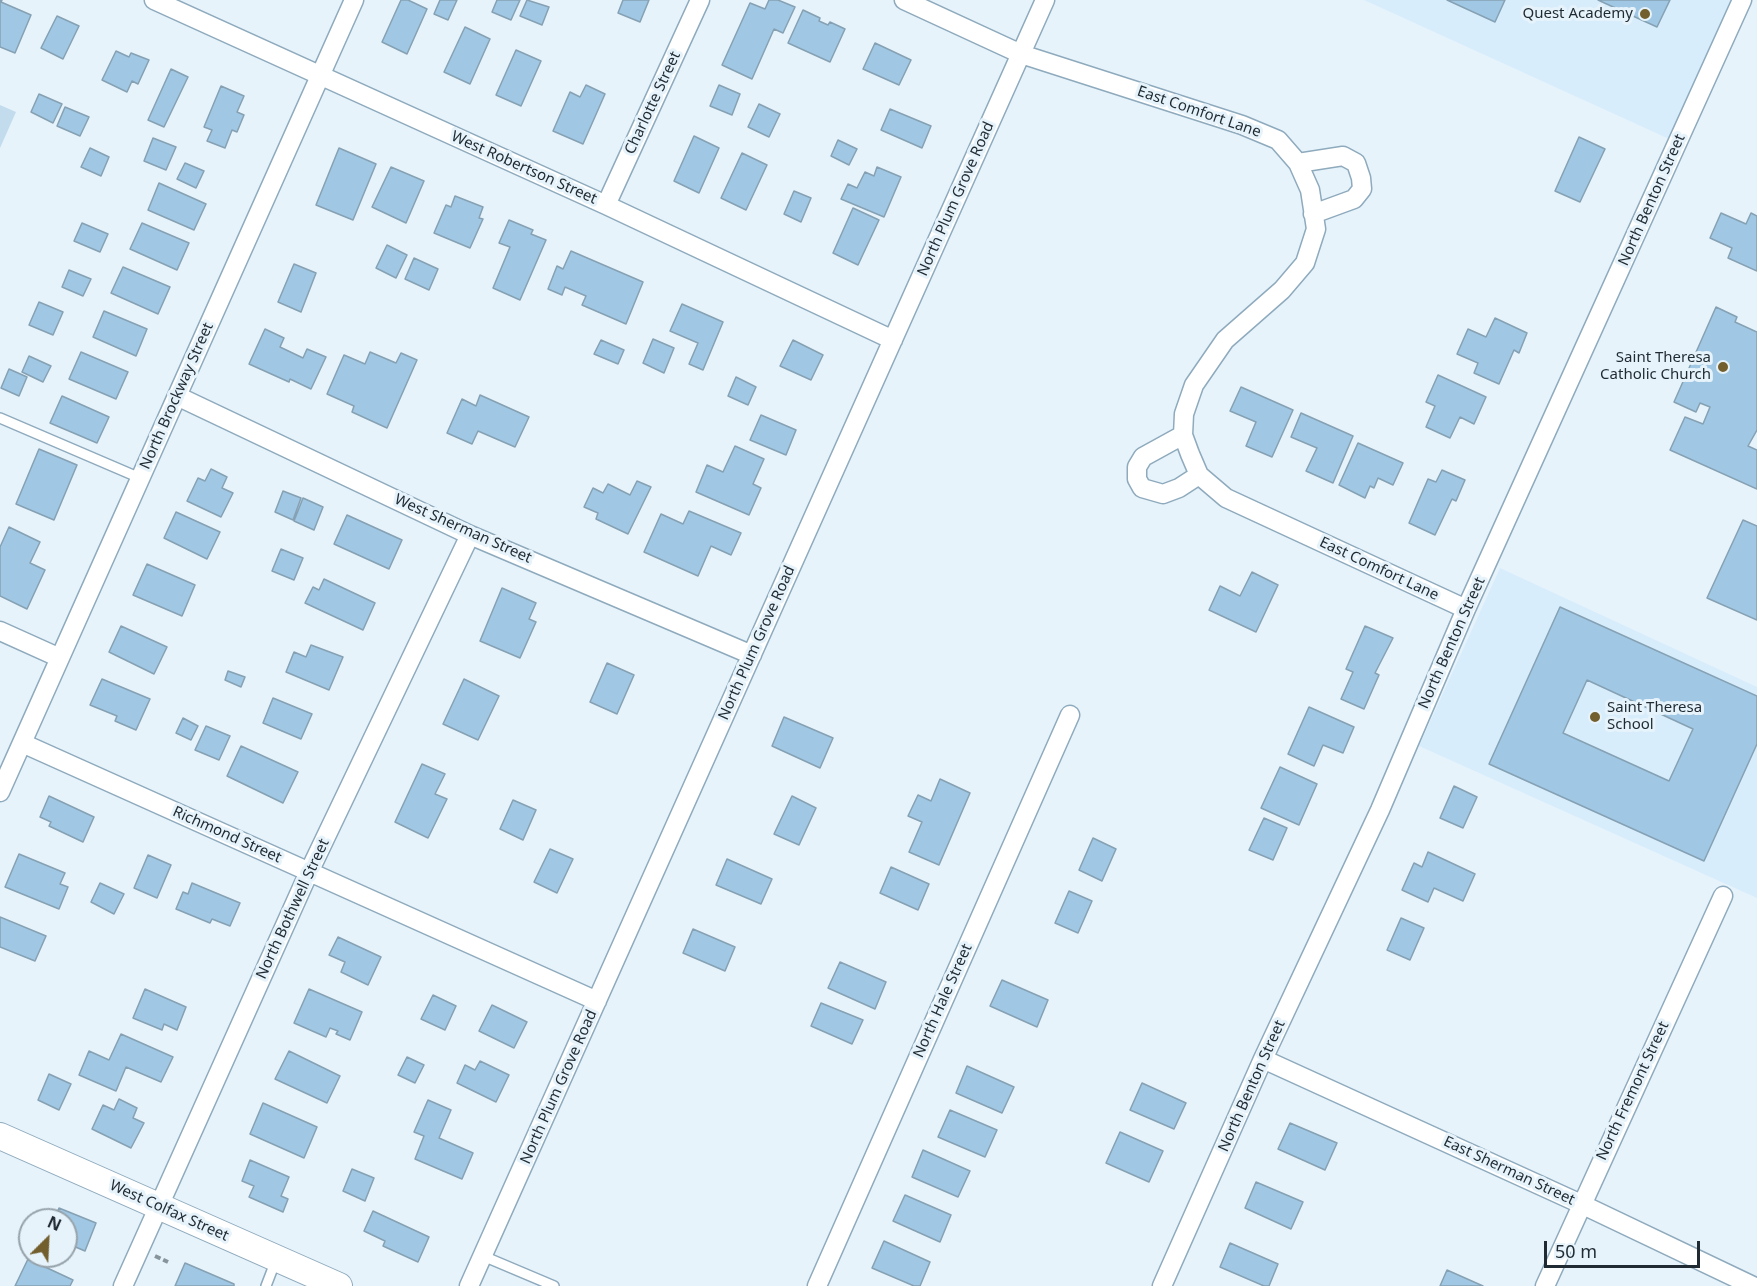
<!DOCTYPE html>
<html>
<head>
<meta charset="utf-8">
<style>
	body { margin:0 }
	#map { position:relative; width:1757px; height:1286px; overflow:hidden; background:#e7f3fb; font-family:"Noto Sans",sans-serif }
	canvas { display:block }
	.north { position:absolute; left:18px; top:1208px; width:60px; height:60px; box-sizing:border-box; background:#e7f3fb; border:2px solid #97a3ab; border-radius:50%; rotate:24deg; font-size:16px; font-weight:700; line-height:24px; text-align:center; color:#1f2a32 }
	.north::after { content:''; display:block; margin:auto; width:21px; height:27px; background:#735f2e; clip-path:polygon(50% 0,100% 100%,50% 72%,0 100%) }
	.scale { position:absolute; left:1544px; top:1241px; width:156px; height:27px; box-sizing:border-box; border:3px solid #1f2a32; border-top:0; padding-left:8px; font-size:18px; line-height:21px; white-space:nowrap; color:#1f2a32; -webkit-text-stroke:4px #e7f3fb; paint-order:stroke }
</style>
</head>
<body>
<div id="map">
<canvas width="1757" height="1286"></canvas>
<div class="north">N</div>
<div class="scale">50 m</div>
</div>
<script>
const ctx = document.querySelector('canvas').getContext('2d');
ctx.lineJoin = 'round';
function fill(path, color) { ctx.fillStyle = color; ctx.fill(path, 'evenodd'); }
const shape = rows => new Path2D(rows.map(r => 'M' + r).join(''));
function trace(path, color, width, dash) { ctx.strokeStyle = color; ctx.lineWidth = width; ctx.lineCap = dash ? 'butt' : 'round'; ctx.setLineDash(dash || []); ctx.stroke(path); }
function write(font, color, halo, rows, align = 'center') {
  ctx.font = font + ' "Noto Sans",sans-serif'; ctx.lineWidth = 6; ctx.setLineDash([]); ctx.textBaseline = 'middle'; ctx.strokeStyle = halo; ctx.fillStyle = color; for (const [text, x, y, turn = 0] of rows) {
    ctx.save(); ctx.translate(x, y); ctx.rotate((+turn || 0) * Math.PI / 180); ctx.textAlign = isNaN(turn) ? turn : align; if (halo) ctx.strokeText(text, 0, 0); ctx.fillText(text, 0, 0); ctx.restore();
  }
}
fill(shape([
	[1364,0,1742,0,1678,143],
	[1500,568,1757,687,1757,898,1419,746]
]), '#d7edfc');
fill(shape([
	[0,105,16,112,0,148]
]), '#c2dcee');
const building = shape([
	[0,0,2,0,1,2,31,15,15,53,0,47,0,0],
	[401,0,408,0,427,9,407,54,382,42,401,0],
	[440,0,457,0,448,20,434,14,440,0],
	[497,0,520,0,511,20,492,12,497,0],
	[527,0,549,7,542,25,520,16,527,0],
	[623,0,649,0,640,22,618,13,623,0],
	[769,0,778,0,795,7,783,33,774,29,752,79,722,65,750,3,765,9,769,0],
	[1447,0,1505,0,1495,22,1447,0],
	[1598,0,1670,0,1657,27,1598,0],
	[803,10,820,18,819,21,828,25,830,22,845,29,830,62,788,43,803,10],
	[57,16,79,26,63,59,41,48,57,16],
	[465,27,490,39,470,84,444,72,465,27],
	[875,43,911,60,899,85,863,69,875,43],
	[516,50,541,61,521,106,496,95,516,50],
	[116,51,129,57,131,53,149,60,138,84,132,81,127,92,102,80,116,51],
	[171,69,188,77,164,127,148,120,171,69],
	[586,85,605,94,583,144,553,131,570,92,580,97,586,85],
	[719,85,740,94,732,115,710,106,719,85],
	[221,86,244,96,237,112,244,115,237,132,232,130,225,148,207,141,212,130,204,127,221,86],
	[39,94,62,104,53,123,31,112,39,94],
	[759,104,780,114,769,137,748,127,759,104],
	[65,107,89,117,80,136,57,126,65,107],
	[890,109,931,126,922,148,881,130,890,109],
	[694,136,719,148,699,193,674,181,694,136],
	[1579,137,1605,149,1580,202,1555,191,1579,137],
	[153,138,176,147,166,170,144,161,153,138],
	[838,140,857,149,849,165,831,156,838,140],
	[90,148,109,157,101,176,81,167,90,148],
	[339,148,376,164,353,220,316,205,339,148],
	[742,153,767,165,746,210,721,198,742,153],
	[185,163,204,171,196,188,177,179,185,163],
	[391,167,424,181,406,223,372,207,391,167],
	[877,167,901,177,884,217,841,199,848,184,857,188,865,172,874,176,877,167],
	[159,183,206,204,194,230,148,210,159,183],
	[794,191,811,198,801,222,784,214,794,191],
	[455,196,483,207,479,218,483,219,470,248,434,233,446,205,451,207,455,196],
	[853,208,879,220,858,265,833,253,853,208],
	[1721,213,1746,224,1751,213,1757,216,1757,271,1728,258,1732,248,1710,238,1721,213],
	[509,220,533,230,531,234,546,240,520,300,493,288,510,247,499,243,509,220],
	[82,223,108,234,100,252,74,241,82,223],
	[142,223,189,243,177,270,130,249,142,223],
	[387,245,407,255,396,278,376,268,387,245],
	[571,251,643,282,626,324,582,305,586,296,565,287,562,295,548,289,557,266,563,269,571,251],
	[414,258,438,269,429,290,405,279,414,258],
	[294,264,316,273,301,312,278,302,294,264],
	[123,267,170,287,158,314,111,293,123,267],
	[69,270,91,279,83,296,62,287,69,270],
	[39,302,63,312,53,335,29,325,39,302],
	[682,304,723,322,703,370,689,364,698,343,670,331,682,304],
	[1716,307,1737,317,1735,322,1757,332,1757,430,1748,446,1757,450,1757,489,1670,450,1685,417,1703,424,1710,407,1700,403,1696,412,1674,402,1716,307],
	[104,311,147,329,136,356,93,337,104,311],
	[1495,318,1527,333,1519,353,1514,350,1499,384,1474,373,1478,363,1457,354,1468,329,1486,337,1495,318],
	[265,329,284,338,280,347,303,358,307,349,326,357,311,389,290,379,289,382,249,364,265,329],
	[653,339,674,348,664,373,643,363,653,339],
	[601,340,624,350,618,364,594,354,601,340],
	[793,340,823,355,811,380,780,366,793,340],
	[81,352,128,372,116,399,69,379,81,352],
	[370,352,396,363,401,353,417,360,387,428,352,412,354,406,327,394,344,355,365,364,370,352],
	[29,356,51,366,43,382,22,372,29,356],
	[9,369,27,377,19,396,1,388,9,369],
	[1438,375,1486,397,1474,424,1460,417,1450,438,1426,427,1435,406,1426,402,1438,375],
	[736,377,756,387,748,405,728,396,736,377],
	[1241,387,1293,410,1272,457,1246,446,1256,422,1230,411,1241,387],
	[480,395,529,417,515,447,478,431,472,444,447,433,462,399,476,406,480,395],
	[62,396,109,417,97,443,50,423,62,396],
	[1301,413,1353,436,1333,483,1306,471,1317,448,1291,437,1301,413],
	[761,415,796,430,786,455,750,440,761,415],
	[1358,443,1403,463,1393,485,1378,478,1374,488,1370,486,1365,498,1339,485,1358,443],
	[735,446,764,459,753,484,761,488,749,515,696,492,707,465,723,472,735,446],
	[39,449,77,465,54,520,16,504,39,449],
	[211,469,227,477,222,488,233,493,221,517,187,501,198,478,205,481,211,469],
	[1442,470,1465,480,1456,501,1452,499,1435,535,1409,523,1428,479,1436,482,1442,470],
	[637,481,651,487,628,534,596,519,598,513,584,507,593,488,603,493,608,484,630,495,637,481],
	[283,491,301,498,293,520,275,512,283,491],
	[303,498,323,507,314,530,294,521,303,498],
	[689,511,741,533,731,555,711,546,698,576,644,552,661,514,683,524,689,511],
	[176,512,220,532,207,559,164,538,176,512],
	[347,515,402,540,389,569,334,544,347,515],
	[1743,520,1757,526,1757,620,1707,598,1743,520],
	[9,527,40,542,30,563,45,570,27,609,0,596,0,547,9,527],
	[281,549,303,558,294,580,272,571,281,549],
	[147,564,195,585,182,616,133,595,147,564],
	[1252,572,1278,585,1256,632,1209,610,1220,586,1240,596,1252,572],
	[324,579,375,603,363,630,305,603,313,587,319,590,324,579],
	[502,588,536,603,529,619,536,622,520,658,480,641,502,588],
	[1560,607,1757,696,1757,744,1704,861,1489,764,1560,607],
	[1587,680,1693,729,1669,781,1563,733,1587,680],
	[121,626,167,647,154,674,109,652,121,626],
	[1365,626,1393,638,1375,673,1379,675,1364,709,1341,699,1353,672,1346,669,1365,626],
	[311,645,343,657,329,690,286,672,294,652,306,657,311,645],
	[607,663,634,675,617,714,590,702,607,663],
	[228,671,245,677,241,687,225,680,228,671],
	[102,679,150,699,136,730,115,721,117,716,90,705,102,679],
	[464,679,499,696,478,740,443,724,464,679],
	[273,698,312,714,301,739,263,723,273,698],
	[1309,707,1354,727,1343,753,1323,745,1314,766,1288,754,1309,707],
	[784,717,833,738,820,768,772,746,784,717],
	[183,718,198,726,191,740,176,733,183,718],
	[206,726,230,736,219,760,195,750,206,726],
	[241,746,298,772,283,803,227,776,241,746],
	[422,764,445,774,435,794,447,799,428,838,395,822,422,764],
	[1280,767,1317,784,1299,825,1261,808,1280,767],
	[940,779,970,793,939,865,909,852,922,822,908,816,918,795,931,801,940,779],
	[1454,786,1477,797,1463,828,1440,818,1454,786],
	[49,796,94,817,83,842,49,826,51,822,40,817,49,796],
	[792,796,816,808,799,845,774,834,792,796],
	[513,800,536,810,523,840,500,829,513,800],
	[1264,818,1287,828,1273,860,1249,850,1264,818],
	[1093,838,1116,849,1102,881,1079,870,1093,838],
	[550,849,573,859,557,893,534,882,550,849],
	[1428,852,1475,874,1463,901,1434,888,1428,902,1402,890,1414,863,1422,867,1428,852],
	[19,854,65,873,60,884,68,887,59,909,5,887,19,854],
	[148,855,171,865,157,898,134,888,148,855],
	[727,859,772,879,761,904,716,885,727,859],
	[891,867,929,884,918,910,880,893,891,867],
	[100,883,124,894,114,914,91,902,100,883],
	[192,883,240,903,230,926,212,919,210,923,176,909,183,892,188,894,192,883],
	[1069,891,1092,901,1078,933,1055,923,1069,891],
	[0,917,46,936,35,961,0,947,0,917],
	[1401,918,1424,928,1410,960,1387,950,1401,918],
	[693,929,735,947,725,971,683,953,693,929],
	[338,937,381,957,368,985,341,972,345,962,329,955,338,937],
	[840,962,886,982,875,1009,828,988,840,962],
	[1002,980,1048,1000,1037,1027,990,1006,1002,980],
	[145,989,186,1007,177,1030,164,1024,162,1030,133,1018,145,989],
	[309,989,362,1012,350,1040,336,1034,338,1031,330,1028,326,1037,294,1023,309,989],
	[433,995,456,1006,445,1030,421,1019,433,995],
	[821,1003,863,1020,852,1044,811,1026,821,1003],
	[492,1005,527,1022,514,1048,479,1031,492,1005],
	[121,1034,173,1057,161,1082,126,1067,116,1091,79,1075,89,1051,109,1060,121,1034],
	[289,1051,340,1076,327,1103,275,1079,289,1051],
	[407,1057,424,1065,415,1083,398,1075,407,1057],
	[480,1061,509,1075,496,1102,457,1083,465,1065,475,1070,480,1061],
	[967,1066,1014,1087,1002,1113,956,1093,967,1066],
	[49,1074,71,1084,59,1110,38,1100,49,1074],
	[1142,1083,1186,1103,1174,1129,1130,1110,1142,1083],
	[119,1099,137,1108,133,1118,144,1123,131,1148,92,1129,103,1105,114,1110,119,1099],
	[428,1100,451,1110,439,1138,473,1153,462,1179,415,1159,424,1136,414,1132,428,1100],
	[263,1103,317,1127,304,1158,250,1134,263,1103],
	[950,1110,997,1130,985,1157,938,1137,950,1110],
	[1290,1123,1337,1143,1325,1170,1278,1149,1290,1123],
	[1120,1132,1163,1151,1149,1182,1106,1163,1120,1132],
	[923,1150,970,1171,958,1197,912,1177,923,1150],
	[250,1160,289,1177,281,1196,288,1199,283,1212,249,1197,254,1186,242,1181,250,1160],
	[352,1169,374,1178,365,1201,343,1191,352,1169],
	[1256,1182,1303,1202,1291,1229,1245,1208,1256,1182],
	[905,1195,951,1215,940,1242,893,1221,905,1195],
	[59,1208,96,1223,85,1251,66,1243,66,1220,54,1220,59,1208],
	[373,1211,429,1237,418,1262,383,1246,385,1241,364,1231,373,1211],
	[884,1241,930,1262,920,1286,914,1286,872,1268,884,1241],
	[1230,1243,1278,1264,1269,1286,1264,1286,1220,1267,1230,1243],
	[28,1259,73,1280,70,1286,15,1286,28,1259],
	[185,1263,234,1284,234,1286,175,1286,185,1263],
	[1447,1270,1483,1286,1440,1286,1447,1270]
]);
fill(building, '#a0c8e4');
trace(building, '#85a1b3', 1.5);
const lane = shape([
	[0,418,140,478],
	[483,1256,554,1286],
	[266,1286,276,1260]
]);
const street = shape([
	[154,0,606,205,893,340],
	[904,0,1021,54,1242,125,1278,140,1298,163,1310,190,1316,229,1305,263,1282,290,1225,340,1194,385,1184,414,1183,435,1190,454,1199,475,1226,498,1466,609],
	[1298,163,1343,156,1356,163,1361,178,1362,189,1354,199,1313,214],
	[606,205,700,0],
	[177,396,470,535,752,655],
	[1183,435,1143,457,1137,467,1137,479,1142,488,1163,494,1179,488,1199,475],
	[0,631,60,658],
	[22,743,597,1001],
	[0,792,354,0],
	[1263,1059,1581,1204,1753,1286],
	[123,1286,309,872,470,535],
	[469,1286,1045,0],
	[817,1286,1070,715],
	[1162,1286,1263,1059,1380,810,1466,609,1742,0],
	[1545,1286,1723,896]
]);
const secondary = shape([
	[0,1136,339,1286]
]);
trace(lane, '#8eaabd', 12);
trace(street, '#8eaabd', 21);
trace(secondary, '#8eaabd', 28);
trace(shape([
	[155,1256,168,1262]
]), '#88949c', 4, [6, 3]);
trace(lane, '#fff', 9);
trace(street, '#fff', 18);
trace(secondary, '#fff', 26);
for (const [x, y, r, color] of [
	[1645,14,6,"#735f2e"],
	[1723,367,6,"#735f2e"],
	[1595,717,6,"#735f2e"]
]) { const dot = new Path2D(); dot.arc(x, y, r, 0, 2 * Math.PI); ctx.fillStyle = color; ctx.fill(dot); trace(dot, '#e7f3fb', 2); }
write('15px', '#1f2a32', '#e7f3fb', [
	["Quest Academy",1633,14],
	["Saint Theresa",1711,358],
	["Catholic Church",1711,375],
	["Saint Theresa",1607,708,"left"],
	["School",1607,725,"left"]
], 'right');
write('15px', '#1f2a32', '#e7f3fb', [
	["Charlotte Street",653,103,-65],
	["East Comfort Lane",1199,112,19],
	["West Robertson Street",524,168,24],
	["North Plum Grove Road",956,199,-66],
	["North Benton Street",1652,200,-66],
	["North Brockway Street",177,396,-66],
	["West Sherman Street",463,529,24],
	["East Comfort Lane",1379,569,25],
	["North Plum Grove Road",757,643,-66],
	["North Benton Street",1452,643,-66],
	["Richmond Street",227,835,24],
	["North Bothwell Street",293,909,-65],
	["North Hale Street",943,1001,-66],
	["North Benton Street",1252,1086,-66],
	["North Plum Grove Road",559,1087,-66],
	["North Fremont Street",1633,1091,-65],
	["East Sherman Street",1509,1171,25],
	["West Colfax Street",169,1211,24]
]);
</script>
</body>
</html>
